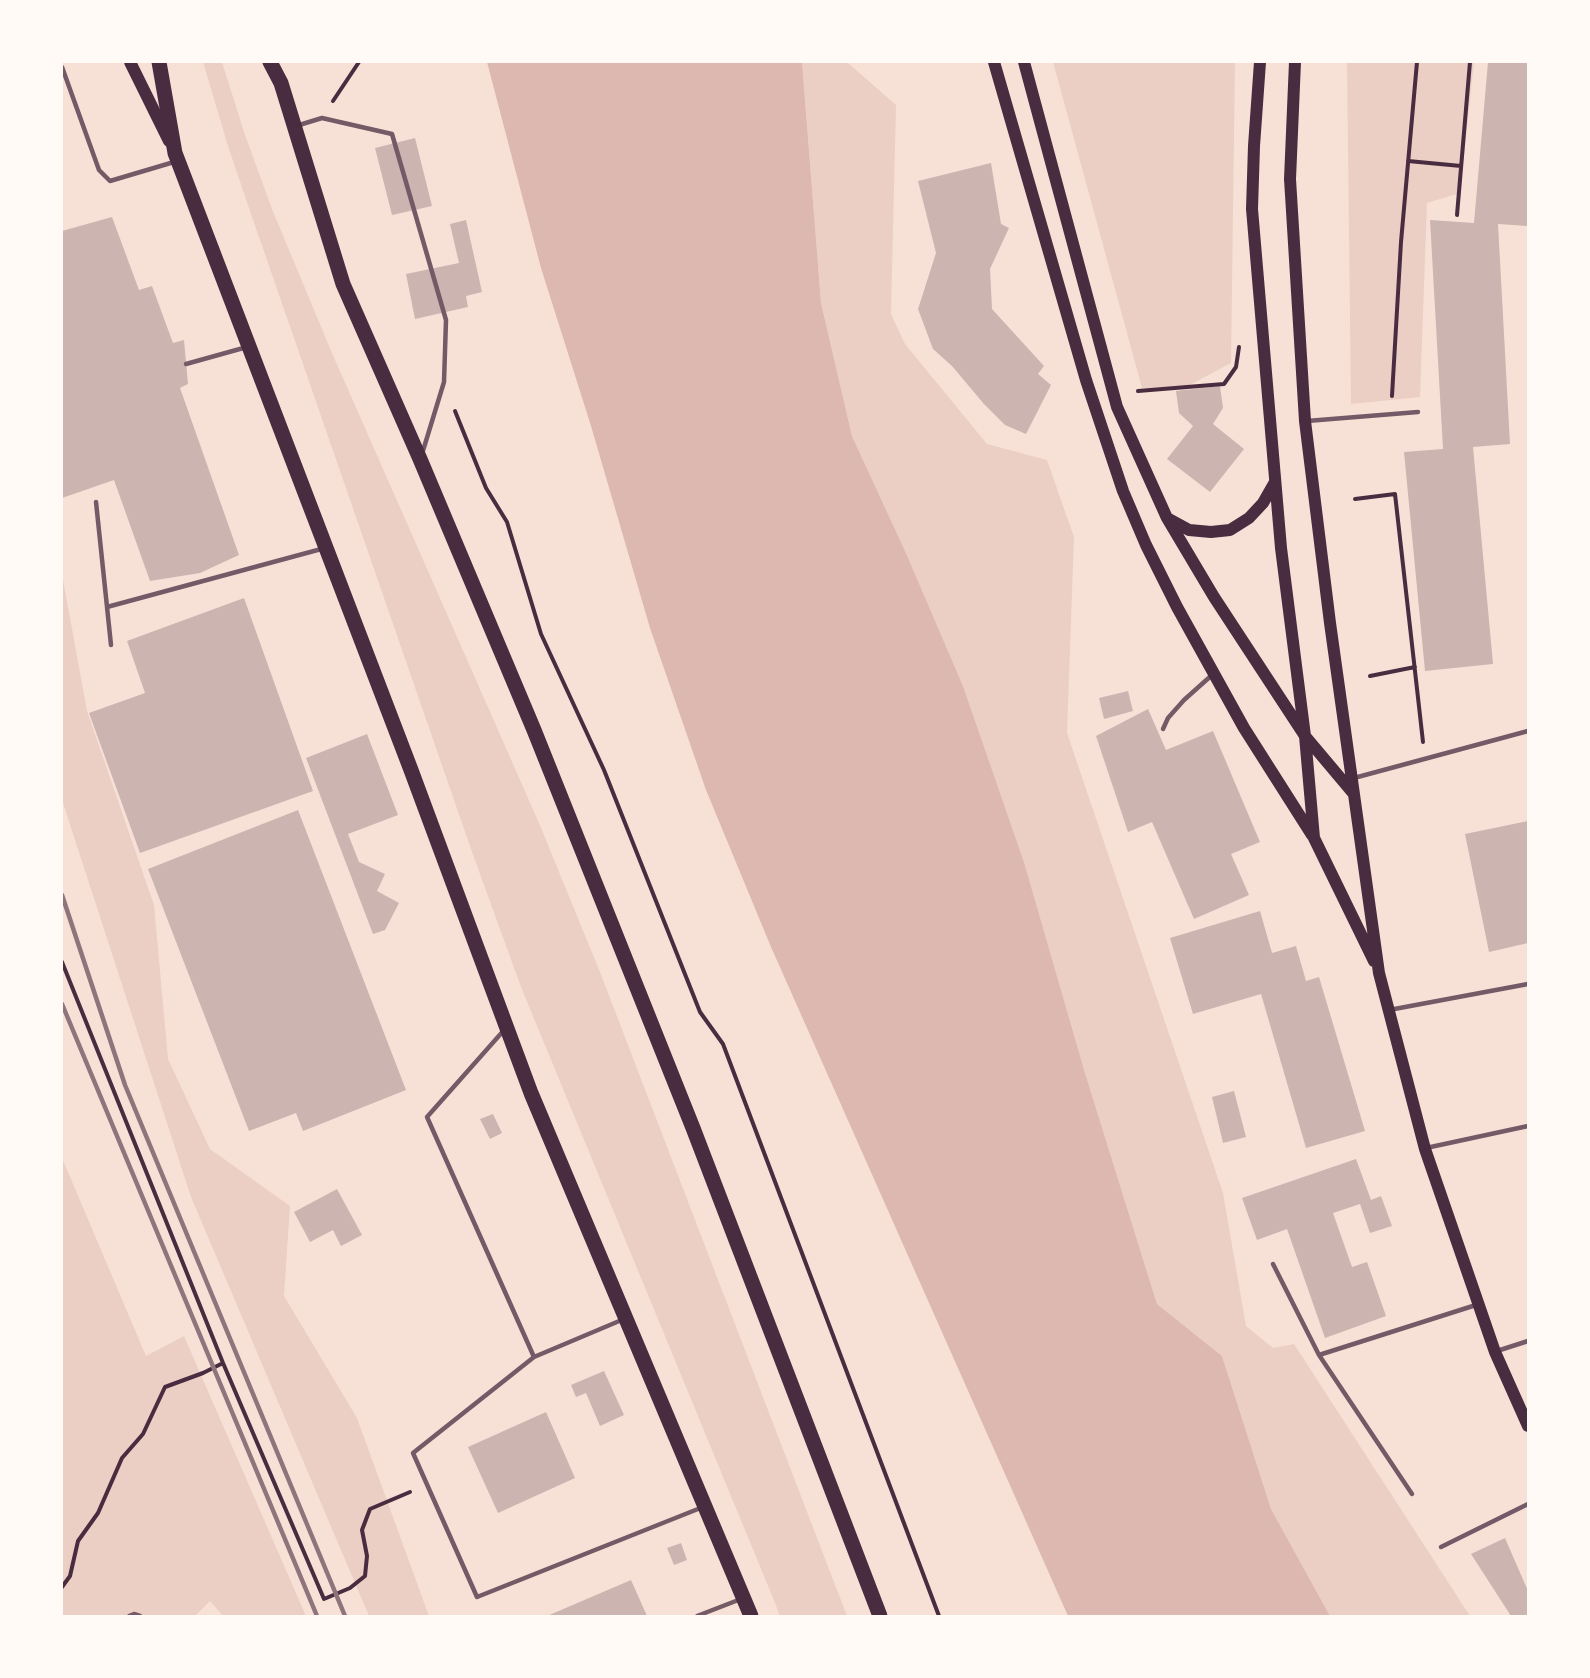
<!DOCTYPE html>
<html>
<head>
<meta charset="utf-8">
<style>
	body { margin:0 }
	#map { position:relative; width:1590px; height:1678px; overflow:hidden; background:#f7e1d7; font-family:Figtree,sans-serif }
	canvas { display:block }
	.frame { position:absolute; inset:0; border:63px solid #fffaf5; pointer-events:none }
</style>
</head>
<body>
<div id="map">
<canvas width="1590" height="1678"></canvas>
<div class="frame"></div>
</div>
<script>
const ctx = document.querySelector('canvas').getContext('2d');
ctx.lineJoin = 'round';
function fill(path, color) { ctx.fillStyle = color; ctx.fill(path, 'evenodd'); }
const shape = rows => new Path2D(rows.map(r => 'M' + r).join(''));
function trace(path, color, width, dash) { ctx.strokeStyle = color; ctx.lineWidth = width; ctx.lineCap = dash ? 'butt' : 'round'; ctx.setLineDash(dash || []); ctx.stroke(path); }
fill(shape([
	[203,62,222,62,244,132,272,209,332,353,539,823,600,972,847,1616,780,1616,773,1598,521,987,472,852,251,214,228,146],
	[802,62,847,62,896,105,891,314,905,344,987,444,1047,460,1074,537,1067,733,1223,1193,1246,1326,1273,1348,1294,1344,1470,1616,1330,1616,1271,1509,1222,1356,1157,1304,1085,1073,1024,862,963,686,906,553,852,436,821,303],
	[1053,62,1235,62,1231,363,1186,387,1142,388],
	[1347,62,1474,62,1460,193,1427,203,1420,397,1351,404],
	[62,574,87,711,154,905,168,1059,210,1149,290,1206,284,1296,357,1418,429,1616,369,1616,191,1197,62,800],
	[62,1158,146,1356,184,1336,306,1616,223,1616,210,1601,195,1616,62,1616]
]), '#ebcfc5');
fill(shape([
	[487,62,802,62,821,303,852,436,906,553,963,686,1024,862,1085,1073,1157,1304,1222,1356,1271,1509,1330,1616,1068,1616,771,947,706,790,650,628,591,426,541,268]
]), '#dcb8b0');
fill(shape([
	[1488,62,1528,62,1528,226,1498,224,1510,444,1473,447,1493,664,1425,671,1404,452,1443,449,1430,220,1474,223],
	[415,138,432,206,392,215,375,148],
	[991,163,1001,224,1009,228,990,269,992,309,1044,366,1038,374,1051,385,1026,434,1005,425,984,404,952,366,933,349,918,309,936,253,918,181],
	[112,217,139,290,152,286,173,343,184,340,188,384,180,388,239,555,200,573,150,581,114,480,62,498,62,231],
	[466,220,482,292,466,296,468,307,415,319,406,274,459,263,450,224],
	[1220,386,1223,408,1213,424,1244,449,1210,492,1167,459,1193,426,1179,413,1176,391],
	[244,598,313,791,140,853,89,713,145,693,127,641],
	[1128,691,1133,711,1104,719,1099,698],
	[1148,709,1166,750,1213,731,1260,842,1231,854,1249,895,1194,919,1152,822,1128,832,1096,736],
	[367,734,398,815,348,834,359,862,385,874,377,891,399,903,385,930,373,934,306,758],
	[298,810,406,1090,303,1131,296,1113,249,1131,148,869],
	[1528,821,1528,943,1489,952,1465,834],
	[1260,911,1272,953,1296,946,1306,981,1319,977,1365,1131,1306,1148,1261,994,1193,1014,1170,938],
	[1234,1091,1246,1137,1223,1143,1212,1097],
	[493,1114,502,1133,490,1139,480,1119],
	[1356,1159,1371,1200,1381,1196,1392,1226,1370,1233,1360,1204,1333,1213,1352,1267,1367,1262,1386,1316,1325,1338,1287,1229,1257,1240,1242,1198],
	[337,1189,362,1235,341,1246,333,1230,310,1242,294,1212],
	[604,1371,624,1415,600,1426,586,1393,576,1397,571,1385],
	[546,1412,575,1478,498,1513,468,1447],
	[1505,1538,1528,1591,1528,1616,1511,1616,1471,1554],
	[681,1543,687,1560,674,1565,667,1548],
	[631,1580,647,1616,547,1616]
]), '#ccb4b1');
trace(shape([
	[333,101,359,62],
	[1408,161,1461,166],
	[1457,215,1470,62],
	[1138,391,1224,384,1236,367,1239,347],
	[1392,396,1401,242,1417,62],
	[455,411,486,488,507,522,541,634,604,770,700,1012,723,1044,939,1616],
	[1355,499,1395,494,1423,742],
	[1370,676,1415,667],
	[62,962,223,1363,324,1599,350,1588,365,1576,367,1556,362,1530,370,1509,410,1492],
	[62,1587,70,1576,78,1541,98,1513,122,1458,143,1434,165,1387,203,1373,223,1363]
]), '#4a2c40', 4);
trace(shape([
	[62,67,99,170,110,181,174,162],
	[296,126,322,118,392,134,446,320,444,382,422,454],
	[186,364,247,347],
	[1307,421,1418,412],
	[96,502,111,645],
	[107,607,325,548],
	[1163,729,1168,718,1184,700,1212,675],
	[1354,778,1528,731],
	[1389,1010,1528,984],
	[505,1029,427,1117,534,1357,624,1319],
	[1426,1148,1528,1126],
	[1273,1264,1319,1355],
	[1497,1351,1528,1341],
	[534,1357,413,1453,477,1597,703,1507],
	[1412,1494,1319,1355,1476,1305],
	[1441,1547,1528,1504],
	[129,1616,134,1614,140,1616],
	[697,1616,741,1599]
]), '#755966', 4.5);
trace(shape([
	[130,62,169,141],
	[994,62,1086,380,1123,491,1146,545,1177,607,1244,728,1312,835],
	[1024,62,1117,407,1167,518,1214,597,1305,736,1353,793],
	[1260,62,1254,146,1252,209,1281,548,1305,736,1314,838,1374,961],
	[1295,62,1290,179,1305,421,1330,623,1379,973,1425,1149,1495,1352,1528,1426],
	[1167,518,1189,530,1211,532,1230,530,1249,518,1263,503,1275,482]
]), '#4a2c40', 12);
trace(shape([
	[159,62,175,153,411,770,531,1093,751,1616],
	[270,62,281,83,343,284,420,459,534,730,693,1128,880,1616]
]), '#4a2c40', 15);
trace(shape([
	[62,895,125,1085,345,1616],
	[62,1004,317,1616]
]), '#8f747c', 4.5);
</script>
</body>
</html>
